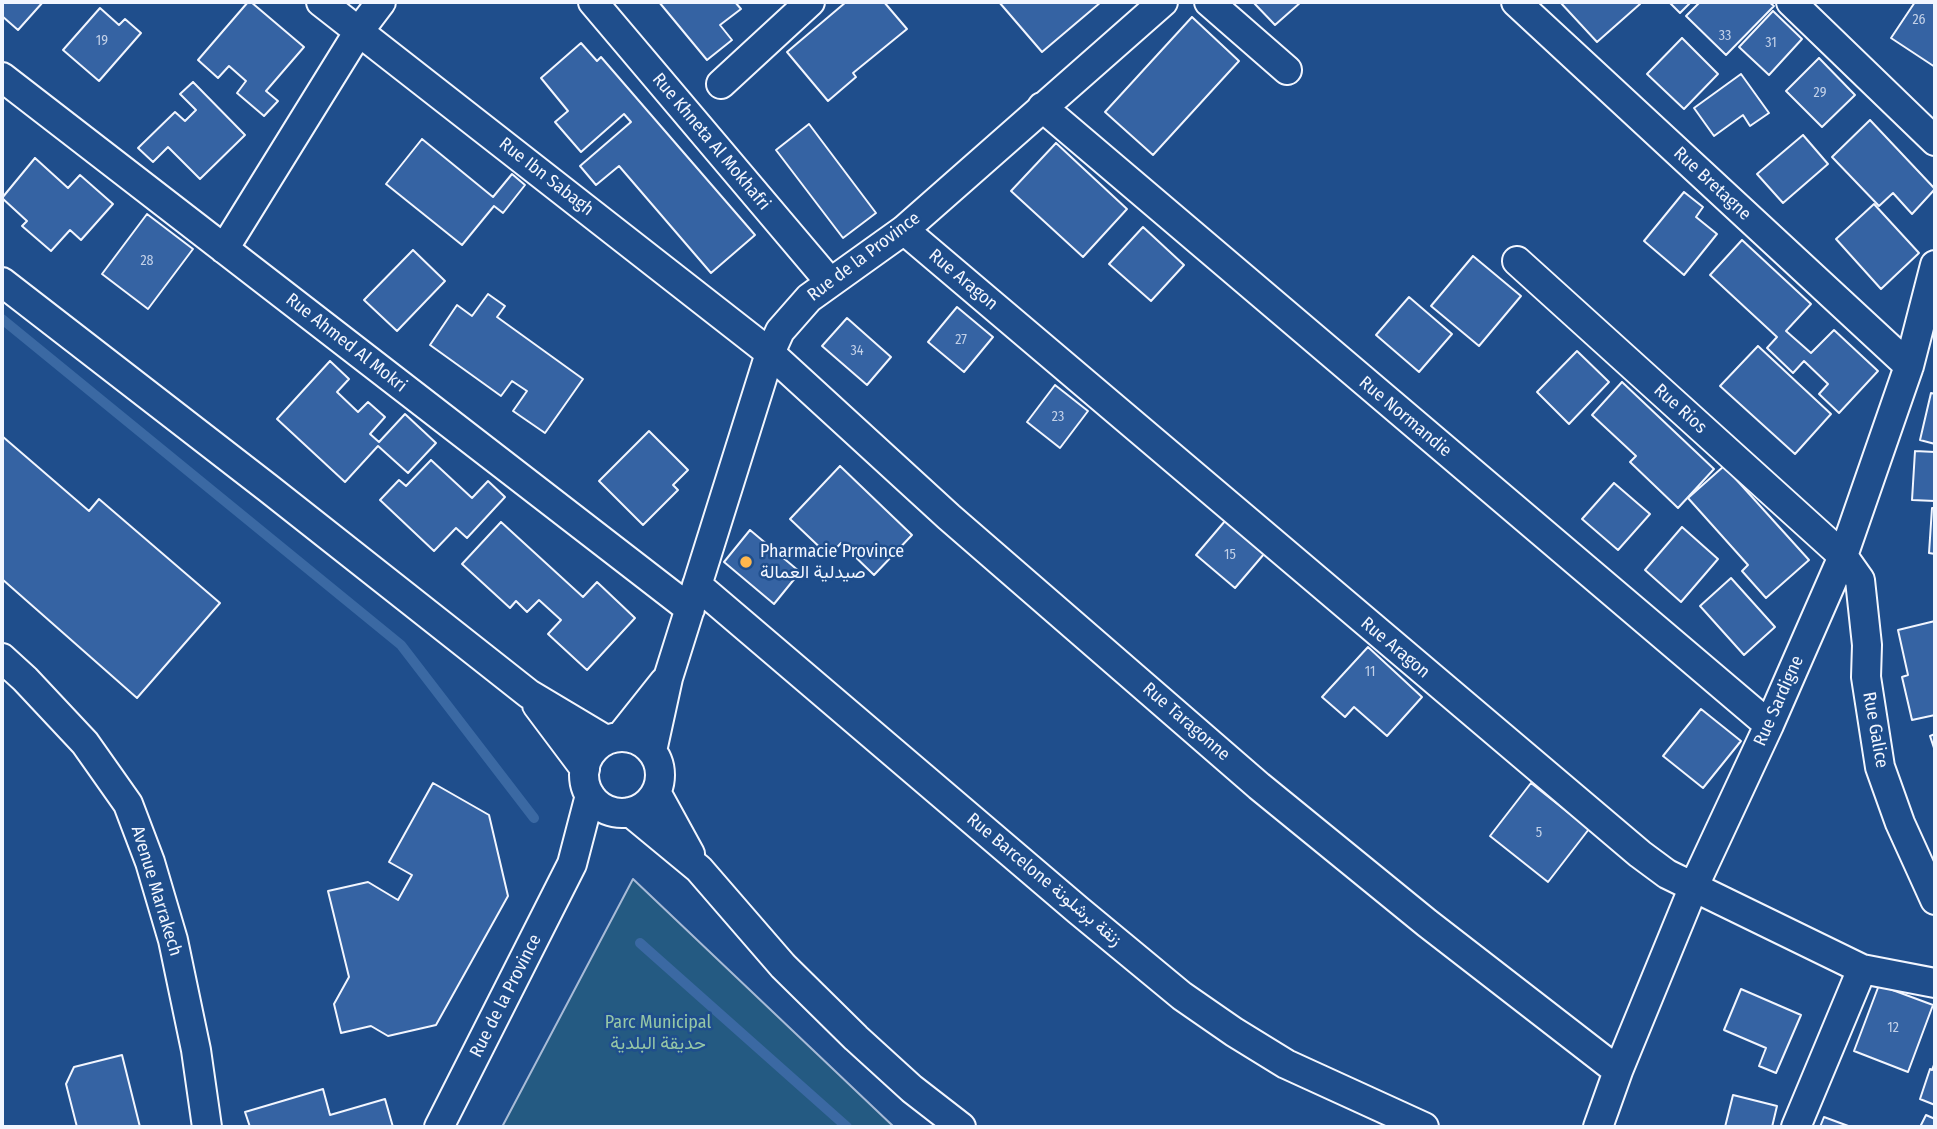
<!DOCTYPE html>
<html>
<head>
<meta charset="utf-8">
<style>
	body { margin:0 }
	#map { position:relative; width:1937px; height:1129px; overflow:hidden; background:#1f4e8c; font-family:"Fira Sans Condensed",sans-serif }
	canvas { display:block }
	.frame { position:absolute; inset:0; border:4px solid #f2f6ff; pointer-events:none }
</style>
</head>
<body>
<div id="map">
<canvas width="1937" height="1129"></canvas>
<div class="frame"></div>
</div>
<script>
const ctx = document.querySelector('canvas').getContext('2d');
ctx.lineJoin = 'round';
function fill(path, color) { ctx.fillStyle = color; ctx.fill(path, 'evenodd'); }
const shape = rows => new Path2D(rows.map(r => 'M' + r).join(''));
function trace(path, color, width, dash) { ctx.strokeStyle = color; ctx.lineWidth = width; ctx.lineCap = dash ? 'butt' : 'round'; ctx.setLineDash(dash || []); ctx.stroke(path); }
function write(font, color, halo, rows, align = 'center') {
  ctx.font = font + ' "Fira Sans Condensed",Vazirmatn,sans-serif'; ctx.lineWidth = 5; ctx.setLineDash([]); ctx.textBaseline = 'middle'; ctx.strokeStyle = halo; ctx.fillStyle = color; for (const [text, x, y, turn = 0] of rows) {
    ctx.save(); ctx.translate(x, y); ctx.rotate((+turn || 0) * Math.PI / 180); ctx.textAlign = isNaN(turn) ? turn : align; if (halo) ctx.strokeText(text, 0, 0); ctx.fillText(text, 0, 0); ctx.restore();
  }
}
const green = shape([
	[633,879,894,1127,502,1127,633,879]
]);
fill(green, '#245a82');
trace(green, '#a8bbd7', 2);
trace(shape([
	[2,319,401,645,534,818],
	[640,943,847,1127]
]), '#3b69a3', 10);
const building = shape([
	[2,2,43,2,18,30,2,16,2,2],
	[248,2,251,2,304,47,266,91,278,101,264,116,237,93,246,81,229,66,218,78,198,60,248,2],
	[659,2,735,2,741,9,720,25,732,40,707,60,659,2],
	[846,2,884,2,907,29,853,73,856,77,828,101,787,52,846,2],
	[999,2,1101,2,1042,52,999,2],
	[1253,2,1301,2,1275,25,1253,2],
	[1560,2,1638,2,1640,4,1597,42,1560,2],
	[1669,2,1691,2,1680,13,1669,2],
	[1700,2,1769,2,1774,6,1726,55,1686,16,1700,2],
	[1915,2,1935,2,1935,67,1891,38,1915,2],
	[100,8,119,25,125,19,141,33,99,81,63,50,100,8],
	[1773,11,1802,39,1769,75,1739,47,1773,11],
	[1192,17,1239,61,1153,155,1105,112,1192,17],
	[1682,38,1718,74,1684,109,1647,74,1682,38],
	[581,43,597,61,601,57,755,235,711,273,619,166,596,185,580,166,631,122,624,114,581,152,555,122,568,111,541,78,581,43],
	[1819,58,1855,95,1822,127,1786,91,1819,58],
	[1741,74,1769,113,1750,126,1743,115,1714,136,1694,108,1741,74],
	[193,82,245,135,200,179,168,147,153,162,138,148,175,112,185,121,196,110,180,94,193,82],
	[1870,120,1935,189,1912,214,1893,193,1879,206,1832,157,1870,120],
	[809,124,876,213,843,238,776,150,809,124],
	[1803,135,1828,164,1783,203,1757,174,1803,135],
	[422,139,493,197,512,174,525,185,503,213,494,206,462,245,386,184,422,139],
	[1056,143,1127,209,1083,257,1011,191,1056,143],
	[35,158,68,188,80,175,113,204,81,240,70,230,51,251,22,226,27,221,2,198,35,158],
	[1684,192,1703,207,1696,217,1717,234,1684,275,1644,241,1684,192],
	[1874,204,1919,253,1881,289,1836,239,1874,204],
	[147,214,193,249,148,309,102,274,147,214],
	[1143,227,1184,265,1151,301,1109,264,1143,227],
	[1742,240,1811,304,1786,331,1811,353,1834,330,1878,371,1839,413,1819,394,1828,384,1804,361,1793,373,1767,348,1777,337,1710,275,1742,240],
	[413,250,445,281,397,331,364,300,413,250],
	[1473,256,1521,296,1479,346,1431,306,1473,256],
	[488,294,505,306,497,317,583,379,545,433,513,411,527,391,512,381,501,396,430,345,457,305,472,316,488,294],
	[1409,297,1452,334,1419,372,1376,335,1409,297],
	[957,307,993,337,964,372,928,342,957,307],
	[847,318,891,357,867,385,822,346,847,318],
	[1758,346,1831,414,1795,454,1720,386,1758,346],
	[1577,351,1609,382,1569,424,1537,392,1577,351],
	[330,361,349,379,337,392,358,412,368,402,385,417,370,434,379,442,405,414,436,443,408,473,378,446,345,482,277,419,330,361],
	[1622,382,1714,469,1678,508,1630,462,1636,456,1592,415,1622,382],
	[1055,385,1088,411,1060,448,1027,422,1055,385],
	[1931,393,1935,394,1935,444,1920,440,1931,393],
	[649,431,688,470,673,485,678,490,643,525,599,481,649,431],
	[2,436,89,511,99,499,220,603,137,698,2,579,2,436],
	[1915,451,1935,452,1935,501,1912,500,1915,451],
	[431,460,472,498,488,481,505,497,467,538,456,528,434,551,380,500,399,480,406,486,431,460],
	[840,466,912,535,874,575,841,543,829,556,790,519,840,466],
	[1724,466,1809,560,1766,598,1742,571,1748,565,1688,498,1724,466],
	[1614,483,1650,514,1618,550,1582,519,1614,483],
	[1932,508,1935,508,1935,554,1929,553,1932,508],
	[1225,521,1264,554,1235,588,1196,555,1225,521],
	[501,522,583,597,597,582,635,618,587,670,548,634,561,620,539,600,527,612,516,601,510,608,462,564,501,522],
	[1682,527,1718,559,1681,602,1645,570,1682,527],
	[750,530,800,572,774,604,724,562,750,530],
	[1731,578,1775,627,1744,655,1700,606,1731,578],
	[1935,621,1935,715,1912,720,1902,677,1908,675,1898,630,1935,621],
	[1368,647,1422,697,1387,736,1354,707,1345,717,1322,697,1368,647],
	[1701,709,1741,741,1703,788,1663,756,1701,709],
	[1935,734,1935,751,1930,736,1935,734],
	[433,783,489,815,508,896,436,1025,388,1036,371,1026,341,1033,334,1004,349,977,328,891,368,882,398,900,412,875,389,862,433,783],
	[1531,783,1589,829,1548,882,1490,836,1531,783],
	[1879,985,1933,1005,1908,1072,1854,1051,1879,985],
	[1741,989,1801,1015,1776,1073,1759,1066,1766,1048,1724,1030,1741,989],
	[122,1055,140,1127,77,1127,66,1084,74,1067,122,1055],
	[1935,1062,1935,1105,1920,1099,1930,1069,1932,1070,1935,1062],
	[323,1089,330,1115,385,1099,393,1127,250,1127,245,1112,323,1089],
	[1733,1095,1777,1106,1772,1127,1725,1127,1733,1095],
	[1926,1115,1935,1119,1935,1127,1920,1127,1926,1115],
	[1824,1117,1851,1127,1820,1127,1824,1117]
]);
fill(building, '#3563a3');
trace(building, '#f2f6ff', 2);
const minor = shape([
	[321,2,770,353,949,517,1259,786,1427,923,1618,1071],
	[593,2,829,281],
	[1209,2,1287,70],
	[1516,2,1909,366],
	[1791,2,1935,141],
	[2,77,690,609],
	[721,84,810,2],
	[1042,107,1769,725],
	[904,230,1640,854,1667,874,1862,969,1935,983],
	[224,249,359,31,381,2],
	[1517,261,1843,556,1860,580,1867,645,1866,677,1880,767,1900,823,1935,900],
	[2,282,268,488,529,694,606,740],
	[697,585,1078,910,1182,996,1234,1032,1286,1064,1424,1127],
	[2,658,25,679,85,743,128,804,150,862,173,940,196,1050,207,1127],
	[537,705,585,769],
	[621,736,664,682],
	'584 775a38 38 0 1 1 76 0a38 38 0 1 1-76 0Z',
	[652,751,668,678,770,353,780,331,809,298,904,230,1163,2],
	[656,792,690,854],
	[630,812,699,869,783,966,856,1038,912,1089,961,1127],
	[439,1127,572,864,590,795],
	[1598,1127,1618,1071,1694,886,1769,725,1843,556,1909,366,1935,265],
	[1796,1127,1862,969]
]);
trace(minor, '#f2f6ff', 32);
trace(minor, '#1f4e8c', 28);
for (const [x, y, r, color] of [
	[746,562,7,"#ffb74d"]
]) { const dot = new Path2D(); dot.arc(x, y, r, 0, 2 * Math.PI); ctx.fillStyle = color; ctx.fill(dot); trace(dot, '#1f4e8c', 2.5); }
write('14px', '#c3d1e8', null, [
	["26",1919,20],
	["33",1725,36],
	["19",102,41],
	["31",1771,43],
	["29",1820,93],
	["28",147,261],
	["27",961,340],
	["34",857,351],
	["23",1058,417],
	["15",1230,555],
	["11",1370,672],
	["5",1539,833],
	["12",1893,1028]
]);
write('18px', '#f2f6ff', '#1f4e8c', [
	["Rue Khneta Al Mokhafri",711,142,50],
	["Rue Ibn Sabagh",546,177,38],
	["Rue Bretagne",1712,184,43],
	["Rue de la Province",864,257,-37],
	["Rue Aragon",963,280,40],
	["Rue Ahmed Al Mokri",346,343,38],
	["Rue Rios",1680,409,42],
	["Rue Normandie",1405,417,40],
	["Rue Aragon",1395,648,40],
	["Rue Sardigne",1779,701,-66],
	["Rue Taragonne",1186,722,41],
	["Rue Galice",1875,730,80],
	["Rue Barcelone زنقة برشلونة",1044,880,40],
	["Avenue Marrakech",156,891,73],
	["Rue de la Province",506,996,-63]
]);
write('18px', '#f2f6ff', '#1f4e8c', [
	["Pharmacie Province",760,552],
	["صيدلية العمالة",760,573]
], 'left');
write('18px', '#97c8a6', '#1f4e8c', [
	["Parc Municipal",658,1023],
	["حديقة البلدية",658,1044]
]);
</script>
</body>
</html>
